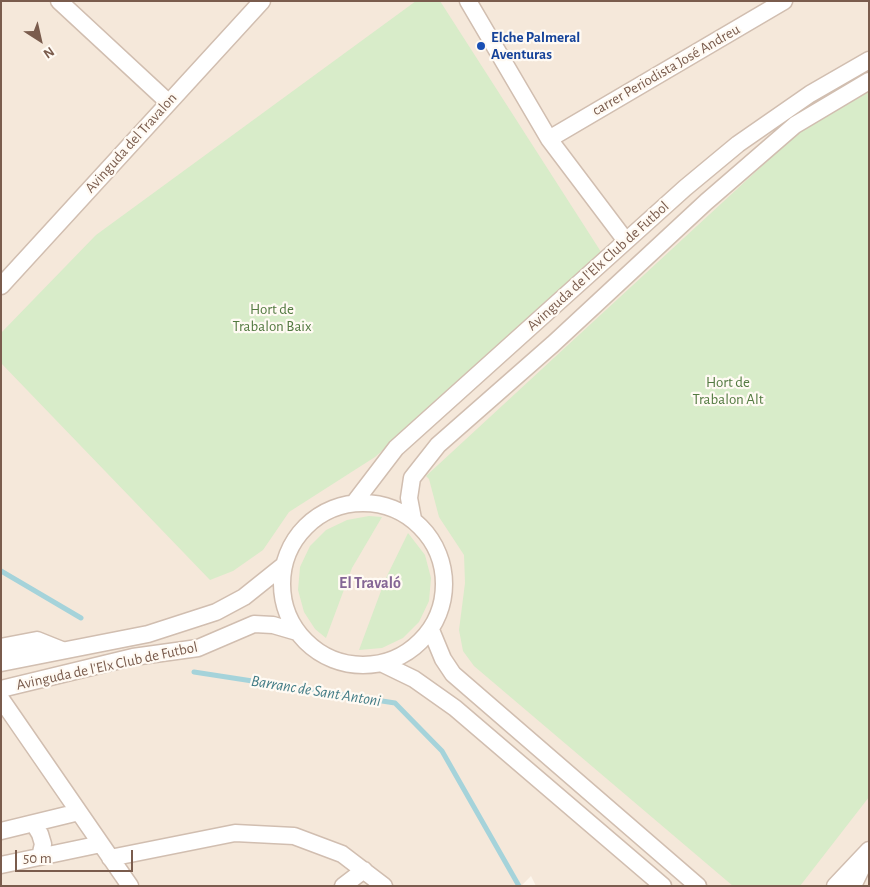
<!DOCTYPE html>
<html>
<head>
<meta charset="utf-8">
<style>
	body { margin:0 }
	#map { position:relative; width:870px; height:887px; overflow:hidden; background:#fdf6ec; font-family:"Alegreya Sans",sans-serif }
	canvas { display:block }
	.frame { position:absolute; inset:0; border:2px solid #7a5c4d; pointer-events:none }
	.north { position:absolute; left:15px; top:15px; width:50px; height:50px; -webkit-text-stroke:4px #fffaf3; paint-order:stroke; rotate:145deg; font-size:14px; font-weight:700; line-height:20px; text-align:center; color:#7a5c4d }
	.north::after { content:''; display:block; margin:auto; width:18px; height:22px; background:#7a5c4d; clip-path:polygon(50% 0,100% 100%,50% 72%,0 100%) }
	.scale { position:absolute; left:15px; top:850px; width:118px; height:22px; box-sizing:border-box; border:2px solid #7a5c4d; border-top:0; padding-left:6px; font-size:15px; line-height:18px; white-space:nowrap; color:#7a5c4d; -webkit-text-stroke:4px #fffaf3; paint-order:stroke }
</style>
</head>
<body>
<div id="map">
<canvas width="870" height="887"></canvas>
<div class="frame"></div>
<div class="north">N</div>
<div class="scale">50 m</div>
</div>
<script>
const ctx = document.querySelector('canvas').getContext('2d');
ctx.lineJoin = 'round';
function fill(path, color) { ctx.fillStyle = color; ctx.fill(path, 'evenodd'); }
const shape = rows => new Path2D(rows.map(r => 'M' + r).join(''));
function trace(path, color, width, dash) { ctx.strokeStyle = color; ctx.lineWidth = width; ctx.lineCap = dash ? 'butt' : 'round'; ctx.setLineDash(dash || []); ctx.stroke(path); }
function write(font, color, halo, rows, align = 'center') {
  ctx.font = font + ' "Alegreya Sans",sans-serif'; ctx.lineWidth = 4.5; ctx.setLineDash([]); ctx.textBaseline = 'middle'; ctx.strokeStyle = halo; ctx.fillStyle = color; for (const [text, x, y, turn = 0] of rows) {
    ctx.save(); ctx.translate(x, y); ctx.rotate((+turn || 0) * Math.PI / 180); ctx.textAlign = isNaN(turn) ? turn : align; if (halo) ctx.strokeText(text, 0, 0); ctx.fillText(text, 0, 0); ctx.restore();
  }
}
fill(shape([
	[1,1,869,1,869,886,536,886,531,876,521,886,1,886]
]), '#f5e8da');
fill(shape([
	[416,1,440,1,603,255,375,457,289,512,263,550,233,571,210,580,1,363,1,333,96,235],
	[869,92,869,797,800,886,733,886,474,666,463,651,459,630,465,583,464,555,439,517,429,479,426,476,801,130],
	[369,516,382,517,352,568,326,638,315,629,304,612,298,590,300,567,310,546,326,530,347,520],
	[408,533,425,555,431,578,429,601,419,622,403,638,382,648,359,650,385,580]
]), '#d8ecc9');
trace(shape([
	[1,571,81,618],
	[194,672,395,703,442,751,519,886]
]), '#a5d3da', 5);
const street = shape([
	[59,1,168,102],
	[468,1,549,139,626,241],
	[549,139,784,1],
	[1,286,262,1],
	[354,503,396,448,685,188,738,144,810,94,869,60],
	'282 584a81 81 0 1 1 162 0a81 81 0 1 1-162 0Z',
	[413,519,409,498,412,478,438,445,553,344,706,202,795,125,869,81],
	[431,630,443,659,453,674,698,886],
	[1,647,37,640,62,650],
	[1,663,148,634,216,612,244,597,284,565],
	[381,663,414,679,455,708,663,886],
	[1,689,133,657,198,648,254,624,273,625,297,632],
	[1,699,130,886],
	[34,824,40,834,43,844,40,857],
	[1,831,79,812],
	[110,858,235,833,294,836,342,854,384,886],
	[1,865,101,844],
	[343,886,364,870],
	[835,886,869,850],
	[853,886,865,861]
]);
trace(street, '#d1beb0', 19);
trace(street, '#fff', 16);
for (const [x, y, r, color] of [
	[481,46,5,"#1a4fb4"]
]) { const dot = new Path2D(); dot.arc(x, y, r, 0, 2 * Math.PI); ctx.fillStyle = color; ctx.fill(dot); trace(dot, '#fffaf3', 2); }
write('bold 15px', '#164399', '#fffaf3', [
	["Elche Palmeral",491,37],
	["Aventuras",491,54]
], 'left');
write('15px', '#7a5c4d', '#fffaf3', [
	["carrer Periodista José Andreu",666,70,-30],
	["Avinguda del Travalon",131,143,-48],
	["Avinguda de l'Elx Club de Futbol",598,266,-42],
	["Avinguda de l'Elx Club de Futbol",107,666,-12]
]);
write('15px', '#537a41', '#fffaf3', [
	["Hort de",272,309],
	["Trabalon Baix",272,326],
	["Hort de",728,382],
	["Trabalon Alt",728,399]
]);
write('bold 16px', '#846695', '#fffaf3', [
	["El Travaló",370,583]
]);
write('italic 16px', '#437c86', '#fffaf3', [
	["Barranc de Sant Antoni",316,691,9]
]);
</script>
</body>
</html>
